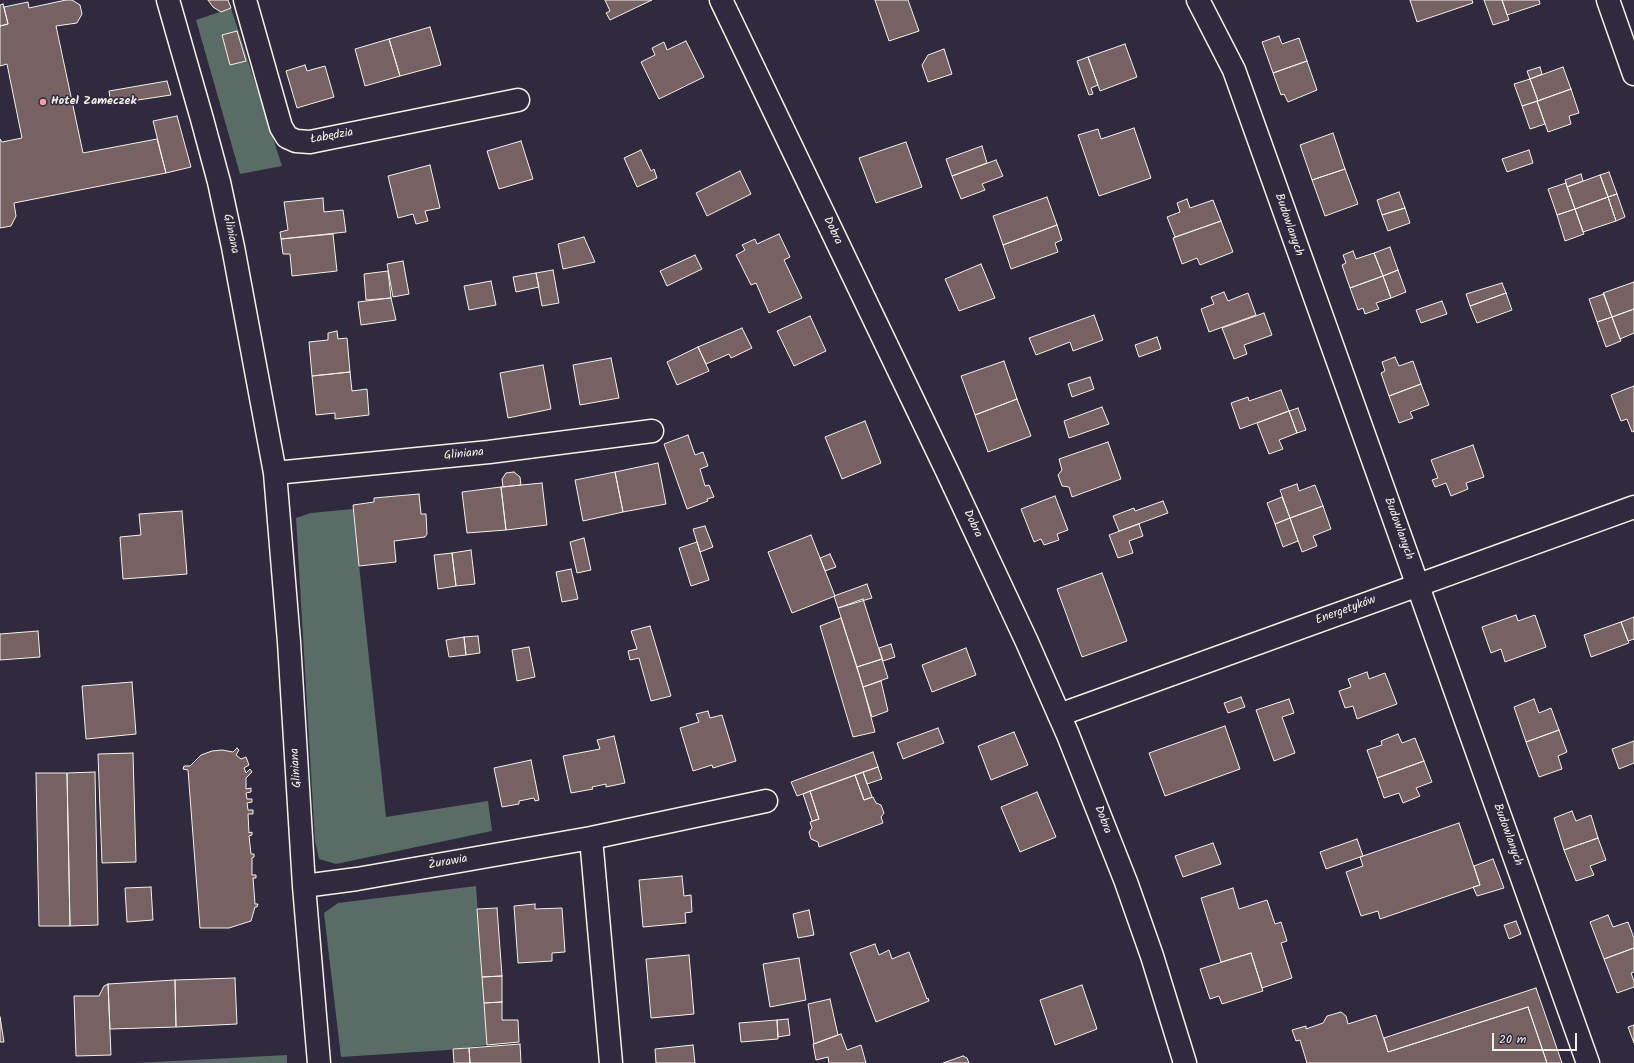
<!DOCTYPE html>
<html>
<head>
<meta charset="utf-8">
<style>
	body { margin:0 }
	#map { position:relative; width:1634px; height:1063px; overflow:hidden; background:#2f2a3d; font-family:Kalam,sans-serif }
	canvas { display:block }
	.scale { position:absolute; left:1492px; top:1033px; width:85px; height:18px; box-sizing:border-box; border:2px solid #f4f1e8; border-top:0; padding-left:5px; font-size:12px; line-height:14px; white-space:nowrap; color:#f4f1e8; -webkit-text-stroke:3px #2f2a3d; paint-order:stroke }
</style>
</head>
<body>
<div id="map">
<canvas width="1634" height="1063"></canvas>
<div class="scale">20 m</div>
</div>
<script>
const ctx = document.querySelector('canvas').getContext('2d');
ctx.lineJoin = 'round';
function fill(path, color) { ctx.fillStyle = color; ctx.fill(path, 'evenodd'); }
const shape = rows => new Path2D(rows.map(r => 'M' + r).join(''));
function trace(path, color, width, dash) { ctx.strokeStyle = color; ctx.lineWidth = width; ctx.lineCap = dash ? 'butt' : 'round'; ctx.setLineDash(dash || []); ctx.stroke(path); }
function write(font, color, halo, rows, align = 'center') {
  ctx.font = font + ' Kalam,sans-serif'; ctx.lineWidth = 3; ctx.setLineDash([]); ctx.textBaseline = 'middle'; ctx.strokeStyle = halo; ctx.fillStyle = color; for (const [text, x, y, turn = 0] of rows) {
    ctx.save(); ctx.translate(x, y); ctx.rotate((+turn || 0) * Math.PI / 180); ctx.textAlign = isNaN(turn) ? turn : align; if (halo) ctx.strokeText(text, 0, 0); ctx.fillText(text, 0, 0); ctx.restore();
  }
}
fill(shape([
	[231,8,282,166,240,174,196,20],
	[353,509,386,817,488,801,492,831,336,864,319,859,315,841,296,518,311,513],
	[476,886,487,1045,448,1050,341,1057,324,913,338,903],
	[287,1055,287,1063,135,1063]
]), '#596c65');
const building = shape([
	[66,0,72,0,80,5,82,14,77,23,56,26,83,153,157,139,166,173,14,203,16,216,11,226,0,228,0,139,2,142,22,138,7,64,0,66,0,26,8,24,4,7,28,2,29,8,66,0],
	[208,0,228,0,231,8,221,12,213,7,208,0],
	[605,0,652,0,610,20,606,13,610,11,605,0],
	[875,0,908,0,919,31,889,41,875,0],
	[1410,0,1472,0,1473,3,1417,22,1410,0],
	[1484,0,1502,0,1509,20,1493,25,1484,0],
	[1502,0,1539,0,1540,4,1507,15,1502,0],
	[3,4,8,24,0,26,0,5,3,4],
	[430,27,441,65,400,76,389,39,430,27],
	[237,31,246,61,230,65,222,35,237,31],
	[1279,36,1282,44,1299,38,1307,61,1273,73,1262,42,1279,36],
	[389,39,400,76,365,86,355,49,389,39],
	[686,41,704,77,659,99,641,62,655,55,652,48,664,42,667,50,686,41],
	[1125,44,1137,77,1100,91,1088,57,1125,44],
	[944,49,952,74,928,82,922,65,928,55,944,49],
	[1088,57,1098,85,1091,88,1093,94,1089,95,1077,61,1088,57],
	[1307,61,1317,90,1288,102,1284,94,1281,95,1273,73,1307,61],
	[305,65,307,71,325,66,334,97,297,108,286,71,305,65],
	[1540,67,1542,74,1530,79,1527,71,1540,67],
	[1563,67,1571,89,1538,101,1530,79,1563,67],
	[1530,79,1538,101,1522,106,1514,84,1530,79],
	[167,81,171,95,111,104,109,91,167,81],
	[1571,89,1579,113,1569,116,1571,124,1548,132,1537,101,1571,89],
	[1537,101,1545,124,1530,129,1522,106,1537,101],
	[177,116,191,167,166,173,153,121,177,116],
	[1134,128,1151,178,1099,196,1078,135,1098,129,1101,139,1134,128],
	[1333,133,1345,169,1312,180,1300,145,1333,133],
	[521,141,533,179,499,189,487,151,521,141],
	[906,142,922,187,876,203,859,158,906,142],
	[982,146,987,163,952,176,946,159,982,146],
	[641,150,651,171,654,169,657,178,637,187,624,158,641,150],
	[1529,150,1533,163,1507,172,1502,159,1529,150],
	[996,160,1003,176,982,184,985,190,961,199,952,176,996,160],
	[430,165,440,208,425,211,428,221,416,224,413,214,398,218,388,176,430,165],
	[1345,169,1358,204,1325,216,1312,180,1345,169],
	[740,171,751,194,707,216,696,193,740,171],
	[1609,172,1617,194,1608,197,1600,175,1609,172],
	[1581,174,1583,181,1567,187,1565,180,1581,174],
	[1600,175,1608,197,1575,209,1567,187,1600,175],
	[1566,183,1575,209,1557,215,1548,189,1566,183],
	[1399,192,1405,208,1382,215,1377,200,1399,192],
	[1617,194,1625,217,1616,221,1608,197,1617,194],
	[1047,197,1057,225,1003,245,993,216,1047,197],
	[1608,197,1616,221,1583,232,1575,209,1608,197],
	[323,198,324,212,343,210,346,232,281,239,280,232,288,230,284,202,323,198],
	[1187,199,1190,208,1213,200,1221,221,1175,237,1167,217,1180,212,1177,203,1187,199],
	[1405,208,1410,223,1388,231,1382,215,1405,208],
	[1575,209,1584,234,1565,241,1557,215,1575,209],
	[1221,221,1233,252,1200,265,1197,258,1182,264,1173,238,1221,221],
	[1057,225,1062,240,1055,243,1058,252,1011,269,1003,245,1057,225],
	[333,234,337,271,292,276,290,254,283,254,281,239,333,234],
	[779,234,790,257,784,260,802,298,769,313,756,283,751,285,736,255,745,250,742,245,755,239,757,244,779,234],
	[584,237,595,262,563,269,558,244,584,237],
	[1390,247,1398,270,1383,276,1374,253,1390,247],
	[1353,251,1356,259,1374,253,1383,276,1350,288,1342,265,1346,263,1343,255,1353,251],
	[695,255,702,269,667,286,660,271,695,255],
	[403,261,409,294,393,297,387,264,403,261],
	[981,264,995,298,959,311,945,279,981,264],
	[553,270,559,303,542,306,536,273,553,270],
	[1398,270,1406,292,1391,298,1383,276,1398,270],
	[388,271,391,298,366,300,364,274,388,271],
	[536,273,539,287,516,292,513,277,536,273],
	[1383,276,1391,298,1376,303,1379,309,1365,314,1363,308,1358,310,1350,288,1383,276],
	[491,281,496,305,469,310,464,286,491,281],
	[1634,282,1634,309,1612,317,1603,293,1634,282],
	[1502,283,1506,293,1470,306,1466,294,1502,283],
	[1224,292,1228,301,1248,293,1256,315,1209,332,1201,309,1214,304,1211,297,1224,292],
	[1506,293,1512,310,1477,323,1470,306,1506,293],
	[1604,294,1612,317,1597,322,1589,299,1604,294],
	[391,298,396,320,361,325,358,302,391,298],
	[1442,301,1447,314,1421,323,1416,310,1442,301],
	[1634,309,1634,333,1620,339,1612,317,1634,309],
	[1264,313,1272,335,1244,345,1247,354,1234,359,1222,328,1264,313],
	[1094,315,1103,340,1073,351,1070,342,1036,355,1029,338,1094,315],
	[810,316,826,351,794,366,777,331,810,316],
	[1612,317,1621,341,1606,347,1597,322,1612,317],
	[742,328,752,348,731,358,729,354,706,364,698,347,742,328],
	[337,331,338,339,347,338,350,372,312,376,309,342,328,340,328,333,337,331],
	[1157,337,1161,349,1139,357,1135,345,1157,337],
	[698,347,709,371,677,385,667,362,698,347],
	[1395,357,1399,366,1413,361,1421,384,1389,396,1381,373,1385,371,1382,362,1395,357],
	[611,358,619,398,580,405,573,365,611,358],
	[1004,361,1017,399,975,415,961,376,1004,361],
	[543,365,551,409,508,418,500,373,543,365],
	[350,372,352,391,367,389,369,415,335,419,335,413,316,415,312,376,350,372],
	[1090,377,1094,389,1072,397,1068,384,1090,377],
	[1421,384,1429,405,1410,412,1413,418,1399,423,1389,396,1421,384],
	[1634,386,1634,431,1632,432,1627,419,1621,421,1611,395,1634,386],
	[1281,390,1289,411,1240,429,1231,403,1248,397,1249,401,1281,390],
	[1017,399,1031,436,988,452,975,415,1017,399],
	[1102,407,1109,424,1069,438,1064,421,1102,407],
	[1298,408,1306,430,1297,433,1289,411,1298,408],
	[1289,411,1297,433,1279,440,1283,449,1269,454,1257,423,1289,411],
	[865,421,881,463,842,479,825,437,865,421],
	[688,435,695,455,703,452,708,466,700,469,705,486,709,485,714,497,707,499,708,501,687,509,664,444,688,435],
	[1108,442,1121,479,1072,497,1069,487,1062,486,1058,475,1062,470,1059,459,1108,442],
	[1473,445,1484,477,1466,483,1468,489,1451,496,1446,483,1435,487,1432,480,1438,478,1431,460,1473,445],
	[658,463,666,504,623,512,615,472,658,463],
	[514,472,520,477,521,485,503,487,502,479,506,473,514,472],
	[615,472,623,512,583,521,575,480,615,472],
	[542,483,547,525,506,530,501,487,542,483],
	[1297,484,1299,491,1315,485,1323,506,1290,518,1280,490,1297,484],
	[501,487,506,530,467,533,462,492,501,487],
	[419,494,421,514,426,514,427,534,425,537,394,541,396,562,359,566,353,505,374,502,374,498,419,494],
	[1055,496,1068,530,1057,534,1059,540,1044,545,1041,539,1034,542,1021,509,1055,496],
	[1282,497,1290,518,1275,524,1267,503,1282,497],
	[1163,501,1168,513,1119,531,1113,516,1134,508,1135,511,1163,501],
	[1323,506,1331,529,1313,536,1317,546,1302,552,1290,518,1323,506],
	[182,511,187,574,123,579,120,537,141,535,139,514,182,511],
	[1290,518,1298,541,1283,547,1275,524,1290,518],
	[1139,524,1143,536,1129,541,1133,553,1118,558,1109,535,1139,524],
	[705,526,713,547,700,552,693,529,705,526],
	[811,535,835,596,792,613,768,552,811,535],
	[584,538,591,570,577,573,570,542,584,538],
	[697,542,709,580,691,586,679,548,697,542],
	[471,550,475,584,456,586,452,553,471,550],
	[452,553,456,586,438,589,434,555,452,553],
	[830,554,836,567,825,571,820,558,830,554],
	[571,569,578,599,562,602,556,572,571,569],
	[1102,573,1127,641,1082,657,1057,589,1102,573],
	[867,584,872,598,838,608,834,596,867,584],
	[863,599,882,659,857,667,838,608,863,599],
	[1516,615,1518,621,1535,615,1546,647,1505,662,1501,649,1491,653,1482,627,1516,615],
	[1634,617,1634,639,1628,641,1621,622,1634,617],
	[841,618,863,687,875,732,853,737,820,626,841,618],
	[1621,622,1629,643,1591,657,1584,635,1621,622],
	[650,626,671,696,651,701,639,658,630,660,628,651,637,649,631,631,650,626],
	[38,631,40,657,0,660,0,634,38,631],
	[478,636,480,653,466,655,464,637,478,636],
	[464,637,466,655,449,657,446,640,464,637],
	[891,644,895,657,883,661,879,648,891,644],
	[529,647,535,677,517,681,512,650,529,647],
	[966,648,976,675,932,692,922,665,966,648],
	[882,659,888,678,863,687,857,667,882,659],
	[1367,672,1369,679,1385,673,1397,704,1357,719,1353,706,1345,708,1339,691,1351,687,1348,679,1367,672],
	[881,681,888,711,872,717,863,687,881,681],
	[132,682,136,734,86,739,82,686,132,682],
	[1241,697,1245,707,1228,713,1224,703,1241,697],
	[1289,699,1294,713,1282,717,1295,753,1274,761,1256,710,1289,699],
	[1534,699,1539,713,1551,708,1559,730,1526,742,1514,707,1534,699],
	[708,711,710,718,722,715,736,761,713,768,712,765,693,771,680,728,699,722,696,714,708,711],
	[1225,726,1240,769,1165,796,1149,753,1225,726],
	[938,728,944,743,903,759,897,743,938,728],
	[1559,730,1567,752,1558,756,1562,769,1539,777,1526,742,1559,730],
	[1014,732,1028,765,991,780,978,746,1014,732],
	[1398,734,1402,743,1415,738,1424,761,1377,778,1367,750,1382,745,1381,741,1398,734],
	[614,736,625,783,606,787,606,784,592,787,593,789,571,793,563,756,600,749,597,740,614,736],
	[1634,741,1634,763,1619,769,1612,749,1634,741],
	[237,748,239,750,236,755,241,759,246,757,249,765,244,768,246,773,250,769,252,772,246,778,246,789,251,788,251,792,246,793,247,799,252,799,252,802,247,803,248,810,253,810,253,814,248,814,249,833,252,832,252,835,249,836,251,854,254,854,254,857,252,858,252,875,256,875,256,878,253,878,255,904,258,904,257,907,255,907,251,921,229,928,200,928,188,770,183,769,184,766,190,766,201,755,212,751,222,750,233,752,237,748],
	[873,752,878,767,797,796,791,782,873,752],
	[133,753,136,862,102,863,98,754,133,753],
	[531,760,539,800,535,801,534,798,519,801,519,804,502,807,494,768,531,760],
	[1424,761,1432,782,1416,788,1420,796,1403,803,1399,793,1384,798,1377,778,1424,761],
	[878,767,882,779,867,784,863,772,878,767],
	[95,772,98,925,70,926,67,773,95,772],
	[863,772,872,797,864,800,855,775,863,772],
	[36,773,67,773,70,926,39,926,36,773],
	[855,775,864,800,873,797,876,803,881,805,884,813,881,817,883,823,819,847,818,842,811,839,809,832,812,828,810,822,819,819,810,791,855,775],
	[810,791,819,819,812,821,803,794,810,791],
	[1037,792,1056,837,1020,852,1001,807,1037,792],
	[1572,811,1576,821,1591,815,1598,838,1564,850,1554,818,1572,811],
	[1459,823,1480,885,1380,919,1378,911,1361,916,1346,872,1363,866,1360,857,1459,823],
	[1598,838,1606,860,1590,866,1594,875,1576,881,1564,850,1598,838],
	[1357,839,1363,856,1326,869,1320,852,1357,839],
	[1213,843,1221,864,1183,877,1175,856,1213,843],
	[1493,859,1504,888,1477,896,1473,887,1480,885,1474,866,1493,859],
	[682,876,684,896,691,895,692,912,685,913,686,923,643,927,639,880,682,876],
	[151,887,153,920,127,922,125,888,151,887],
	[1233,888,1239,909,1267,900,1275,924,1281,922,1287,941,1281,943,1292,978,1262,988,1251,953,1221,962,1201,898,1233,888],
	[535,904,535,909,562,908,565,952,552,953,552,961,518,963,514,906,535,904],
	[497,908,502,976,482,977,477,909,497,908],
	[809,910,814,935,798,938,793,914,809,910],
	[1608,915,1613,927,1628,922,1634,938,1634,948,1604,959,1590,922,1608,915],
	[1516,921,1521,934,1509,939,1504,925,1516,921],
	[875,944,879,955,889,950,892,959,909,952,927,999,928,998,929,1001,876,1022,850,953,875,944],
	[1634,948,1634,972,1631,973,1634,981,1634,987,1617,993,1604,959,1634,948],
	[1251,953,1263,991,1222,1004,1219,996,1210,999,1200,969,1251,953],
	[689,955,694,1014,651,1018,646,959,689,955],
	[799,958,806,1000,770,1007,763,964,799,958],
	[502,976,502,1002,484,1003,482,977,502,976],
	[235,978,237,1024,176,1027,175,980,235,978],
	[175,980,176,1027,110,1029,108,984,175,980],
	[108,984,111,1055,76,1056,74,996,99,996,104,986,108,984],
	[1082,985,1097,1029,1055,1045,1040,1000,1082,985],
	[1536,988,1562,1063,1547,1063,1528,1007,1388,1052,1384,1038,1536,988],
	[830,999,838,1035,814,1044,808,1004,830,999],
	[502,1002,502,1020,518,1020,519,1042,487,1045,484,1003,502,1002],
	[1528,1007,1547,1063,1307,1063,1300,1040,1296,1041,1292,1030,1306,1026,1306,1029,1323,1023,1327,1016,1341,1012,1346,1016,1348,1024,1376,1015,1388,1052,1528,1007],
	[0,1017,4,1042,0,1042,0,1017],
	[788,1019,790,1035,778,1037,777,1020,788,1019],
	[777,1020,778,1039,741,1042,739,1023,777,1020],
	[1634,1025,1634,1043,1628,1027,1634,1025],
	[841,1034,847,1050,861,1045,866,1063,829,1063,828,1057,816,1060,813,1044,841,1034],
	[520,1044,521,1063,470,1063,469,1048,520,1044],
	[693,1045,695,1063,656,1063,655,1049,693,1045],
	[469,1048,470,1063,454,1063,453,1049,469,1048],
	[963,1056,967,1058,969,1063,943,1063,963,1056]
]);
fill(building, '#766163');
trace(building, '#f4f1e8', 1);
const street = shape([
	[168,0,202,119,219,182,233,247,275,473,289,642,304,886,319,1063],
	[245,0,281,127,287,137,296,141,310,142,518,100],
	[721,0,947,471,1027,642,1068,735,1126,882,1152,956,1185,1063],
	[1198,0,1234,70,1588,1063],
	[1608,0,1634,74],
	[275,473,489,452,652,431],
	[1059,715,1634,507],
	[591,838,611,1063],
	[304,886,357,879,591,838,766,801]
]);
trace(street, '#f4f1e8', 25);
trace(street, '#2f2a3d', 22);
for (const [x, y, r, color] of [
	[43,102,4,"#ff9aa2"]
]) { const dot = new Path2D(); dot.arc(x, y, r, 0, 2 * Math.PI); ctx.fillStyle = color; ctx.fill(dot); trace(dot, '#2f2a3d', 1.5); }
write('bold 12px', '#f4f1e8', '#2f2a3d', [
	["Hotel Zameczek",51,102]
], 'left');
write('12px', '#f4f1e8', '#2f2a3d', [
	["Łabędzia",332,137,-10],
	["Budowlanych",1288,225,71],
	["Dobra",832,231,64],
	["Gliniana",230,234,78],
	["Gliniana",464,455,-6],
	["Dobra",972,524,65],
	["Budowlanych",1398,529,70],
	["Energetyków",1346,611,-20],
	["Gliniana",297,768,-94],
	["Dobra",1102,820,69],
	["Budowlanych",1507,835,70],
	["Żurawia",448,863,-10]
]);
</script>
</body>
</html>
